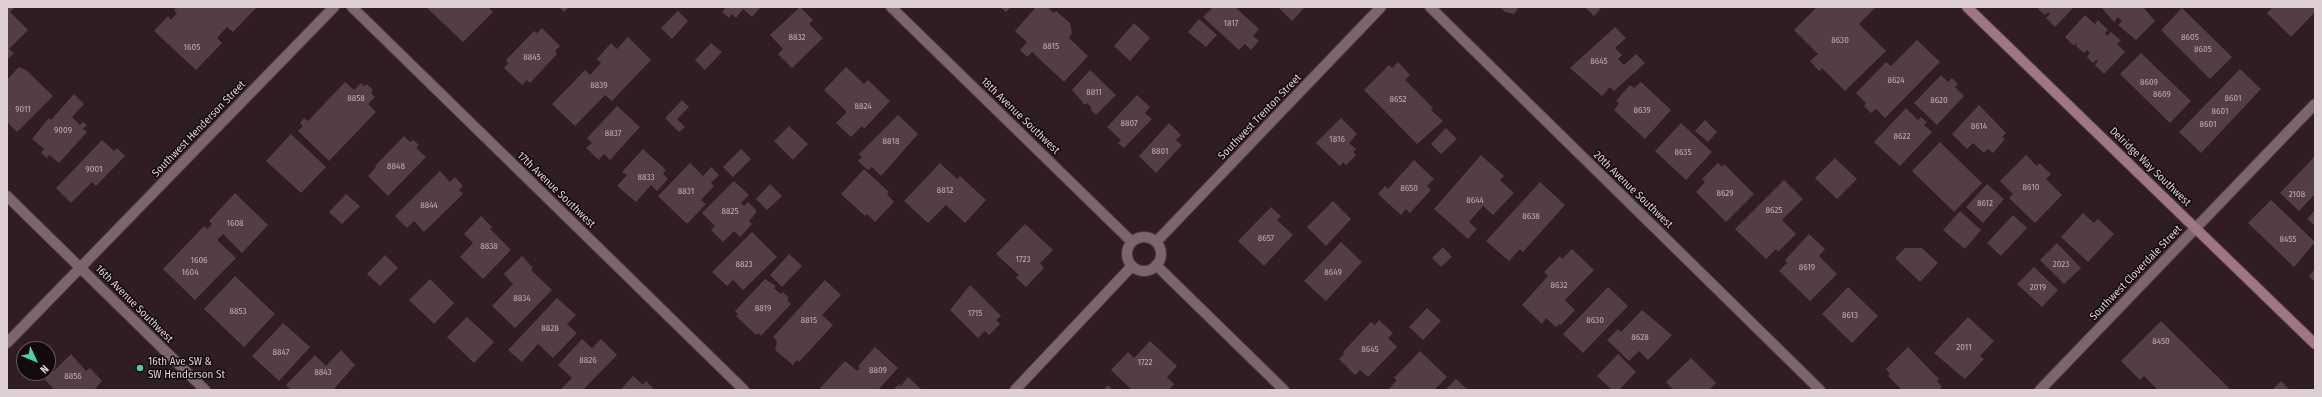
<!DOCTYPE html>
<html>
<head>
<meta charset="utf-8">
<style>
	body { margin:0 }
	#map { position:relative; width:2322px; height:397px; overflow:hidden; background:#301c24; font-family:"Fira Sans Condensed",sans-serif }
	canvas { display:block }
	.frame { position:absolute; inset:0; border:8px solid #ddcfd4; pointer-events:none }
	.north { position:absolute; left:16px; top:341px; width:40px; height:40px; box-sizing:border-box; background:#120a0d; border:1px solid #63595d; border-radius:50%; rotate:134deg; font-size:11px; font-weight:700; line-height:16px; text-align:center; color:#ddcfd4 }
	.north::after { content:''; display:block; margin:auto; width:14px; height:18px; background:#4dd39a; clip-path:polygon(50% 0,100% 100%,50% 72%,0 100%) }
</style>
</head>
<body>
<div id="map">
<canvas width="2322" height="397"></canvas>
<div class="frame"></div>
<div class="north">N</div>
</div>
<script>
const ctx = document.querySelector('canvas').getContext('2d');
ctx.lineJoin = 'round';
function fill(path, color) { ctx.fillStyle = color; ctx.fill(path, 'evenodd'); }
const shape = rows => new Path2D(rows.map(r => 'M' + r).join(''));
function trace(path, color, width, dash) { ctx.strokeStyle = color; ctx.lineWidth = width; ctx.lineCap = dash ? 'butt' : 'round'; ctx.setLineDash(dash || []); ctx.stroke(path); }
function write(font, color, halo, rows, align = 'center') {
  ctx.font = font + ' "Fira Sans Condensed",sans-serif'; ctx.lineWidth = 3; ctx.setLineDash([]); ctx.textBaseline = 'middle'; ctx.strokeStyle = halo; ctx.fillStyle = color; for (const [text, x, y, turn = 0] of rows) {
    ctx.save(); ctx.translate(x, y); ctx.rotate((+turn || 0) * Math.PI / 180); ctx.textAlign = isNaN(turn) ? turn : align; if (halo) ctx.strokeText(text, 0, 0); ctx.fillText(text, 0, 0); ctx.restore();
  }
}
fill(shape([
	[7,7,15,7,10,12,28,30,9,49,14,53,7,60],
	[177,7,257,7,233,32,227,27,217,38,222,43,196,70,154,31,168,16,171,20,177,13,174,10],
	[426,7,488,7,493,12,463,42],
	[559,7,569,7,564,12],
	[724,7,761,7,752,17,743,9,736,18,732,14,729,18,722,12,725,9],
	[800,7,813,20,809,24,823,38,792,68,778,54,783,49,770,35],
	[1000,7,1011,7,1006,12],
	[1036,7,1047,7,1054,13,1056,11,1070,23,1072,33,1069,38,1088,56,1064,82,1032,52,1027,57,1020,50,1027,42,1015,31],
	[1213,7,1235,7,1259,29,1253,36,1259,41,1251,50,1245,44,1239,50,1203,17],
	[1278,7,1305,7,1292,21],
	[1500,7,1522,7,1522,8,1518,8,1514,14,1505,12],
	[1585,7,1602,7,1594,16],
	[1817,7,1876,7,1859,24,1886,51,1845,91,1822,68,1819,71,1810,61,1818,54,1794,30],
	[2040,7,2074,7,2055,27,2046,18,2050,14,2048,12,2045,15,2038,9],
	[2101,7,2143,7,2155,21,2136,40,2118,25,2122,21,2118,17,2114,22],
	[2273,7,2315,7,2315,12,2291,37,2267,13],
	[2182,8,2232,57,2210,79,2161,30],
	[678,11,688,21,672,39,661,28],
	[2085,15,2095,24,2098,20,2108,30,2105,33,2107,36,2111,32,2121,41,2117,44,2125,52,2104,74,2095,65,2098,61,2096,60,2093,63,2087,57,2090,53,2087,50,2084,53,2076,46,2077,42,2074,46,2065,37],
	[1199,19,1217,35,1206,47,1188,32],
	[1134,23,1150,38,1130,61,1114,46],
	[1615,27,1626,38,1615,48,1622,55,1618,59,1624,65,1636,54,1645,63,1614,91,1610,87,1602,96,1570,68],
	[542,28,560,46,555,51,557,54,530,83,527,80,522,85,504,68,508,63,506,60,534,31,537,33],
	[628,37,651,60,612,101,605,95,575,126,552,104,585,70,590,75,601,63,597,59,611,43,617,49],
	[1917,40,1940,62,1885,118,1876,109,1871,113,1864,106,1866,103,1856,93,1886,62,1891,66],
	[711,43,722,52,705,70,695,60],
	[2141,53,2191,101,2170,123,2120,74],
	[1398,62,1410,75,1405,80,1433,108,1431,110,1443,121,1417,144,1364,90,1389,65,1392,68],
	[19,67,26,70,53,96,17,132,7,122,7,80],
	[846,67,864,84,868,80,890,101,864,129,862,126,851,137,836,123,847,112,824,90],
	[2240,69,2261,89,2201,153,2179,132],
	[1090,70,1116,95,1096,115,1090,109,1092,108,1087,103,1085,105,1072,90],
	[1941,75,1948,82,1952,78,1958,84,1955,87,1964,96,1937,125,1914,103],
	[345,82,354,90,361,83,364,86,367,84,373,90,371,93,375,97,368,104,376,112,329,161,298,131,303,126,300,123,304,118,308,121],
	[1641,82,1671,110,1645,139,1614,110,1619,103,1616,101,1630,85,1634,88],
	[74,94,84,104,72,117,80,125,83,122,87,125,83,129,87,132,59,163,49,155,47,158,41,153,44,149,32,139,49,118,51,120],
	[1137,95,1150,107,1145,113,1152,119,1124,148,1118,143,1121,140,1107,127],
	[682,100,689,107,677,119,685,127,679,132,665,118],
	[1979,105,2006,133,2002,137,2005,139,1993,153,1988,149,1984,153,1973,143,1967,149,1952,134],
	[617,106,640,127,610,160,604,154,599,160,586,148,592,143,587,138],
	[1906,108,1918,120,1921,117,1927,122,1924,125,1932,132,1900,166,1874,142],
	[898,115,918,134,881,176,872,167,868,170,858,161,862,157,859,154],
	[1341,118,1357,134,1349,143,1356,149,1353,152,1356,155,1346,165,1343,162,1340,166,1316,143],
	[1705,120,1717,132,1708,142,1695,131],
	[1169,123,1181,135,1176,140,1182,145,1156,173,1139,156],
	[1681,123,1712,152,1686,180,1655,151],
	[789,126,808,144,793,160,774,141],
	[1446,128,1457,139,1441,154,1431,144],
	[291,134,326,167,301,193,266,161],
	[404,136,410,142,413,140,419,145,416,148,426,157,388,196,368,176,376,167,375,166],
	[102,140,114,151,117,148,125,156,96,186,92,182,71,203,56,188],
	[1940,142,1982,183,1954,212,1912,171],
	[643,149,666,170,663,174,668,179,657,191,651,185,636,202,617,186,627,175,622,172],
	[741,149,751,159,733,177,723,167],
	[1481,155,1504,176,1500,180,1514,193,1493,215,1483,206,1469,222,1477,229,1468,239,1434,209],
	[2026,155,2037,166,2039,163,2051,174,2046,179,2062,195,2035,223,2009,198,2013,194,2000,181],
	[2315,156,2315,194,2299,211,2280,193],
	[1835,158,1857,179,1837,199,1815,178],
	[1414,160,1434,179,1427,186,1431,190,1410,213,1406,209,1401,215,1378,194,1385,186,1388,189],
	[690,163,703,176,711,167,719,175,711,183,714,186,701,200,706,204,687,224,658,196],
	[940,163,957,179,960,176,986,200,965,223,946,205,928,223,904,201],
	[1718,163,1722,167,1724,164,1754,194,1726,222,1696,192,1705,182,1702,179],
	[864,169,889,192,887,194,894,202,875,222,867,214,865,216,841,194],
	[440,171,450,182,455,177,463,186,459,190,463,194,424,232,414,221,407,228,395,216],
	[1784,180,1803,199,1782,220,1796,234,1778,252,1776,249,1766,259,1735,229],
	[734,181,749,195,741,203,744,206,748,202,756,210,756,213,749,221,752,224,740,237,734,231,723,242,711,230,715,226,702,213],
	[1540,182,1565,205,1523,252,1520,249,1509,261,1486,241],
	[770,184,782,196,767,210,756,199],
	[1987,184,2004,199,1983,223,1966,207],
	[235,193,268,225,242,253,223,234,217,240,236,258,195,300,163,269,204,226,207,229,212,224,209,221],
	[346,194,360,206,342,224,329,212],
	[2271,200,2315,242,2294,267,2248,223],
	[1333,201,1351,219,1326,246,1307,227],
	[1271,207,1281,216,1277,220,1293,235,1264,266,1238,241],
	[2315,210,2315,226,2307,219],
	[1960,211,1981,230,1965,249,1943,230],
	[2083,213,2094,223,2098,219,2114,234,2088,262,2061,237],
	[2013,215,2027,228,2001,256,1987,243],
	[481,216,492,227,490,229,511,250,483,279,460,257,473,243,464,234],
	[1025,224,1053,250,1040,263,1044,268,1026,287,1016,278,1019,275,996,254],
	[752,232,777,257,743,290,733,280,727,286,712,272],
	[1809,234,1825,249,1819,256,1837,274,1810,301,1779,271,1787,263,1785,260],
	[1341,242,1362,262,1326,301,1304,281],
	[2057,243,2081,268,2064,284,2040,260],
	[1443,247,1452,257,1441,267,1432,258],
	[1905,248,1922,248,1938,263,1920,282,1895,258],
	[1572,249,1594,270,1565,300,1575,310,1561,325,1559,324,1556,327,1546,318,1542,324,1522,305,1548,276,1544,272,1560,256,1562,259],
	[789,254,802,266,782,287,770,275],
	[385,255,398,268,380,286,367,274],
	[522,256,533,268,531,270,552,290,515,328,492,306,513,284,504,274],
	[2034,267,2058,290,2042,307,2017,284],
	[2315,269,2315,282,2309,276],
	[235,276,275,314,244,347,204,309],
	[430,279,454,303,434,324,409,300],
	[765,279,776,286,774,288,781,294,783,292,789,298,787,300,791,304,761,336,758,333,756,335,736,316,738,314,735,311],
	[825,280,841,295,822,315,833,325,799,362,797,360,793,365,775,350,777,341,773,337],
	[970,285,1001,316,996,320,1000,324,989,335,985,331,978,338,950,310],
	[1608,287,1628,306,1583,353,1563,334],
	[1848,287,1878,316,1852,343,1822,314],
	[557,298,576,315,567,324,577,333,553,358,538,344,522,362,508,350],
	[1427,308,1441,321,1423,340,1409,327],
	[1642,310,1672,335,1648,360,1639,351,1629,361,1607,340,1618,329,1621,332],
	[467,317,494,342,474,363,447,337],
	[1968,317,1994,341,1980,356,1984,359,1965,379,1934,353],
	[1379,320,1393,333,1388,338,1397,347,1368,377,1360,370,1355,375,1339,359,1344,354,1343,352,1371,322,1375,325],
	[2161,321,2231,390,2158,390,2144,376,2140,380,2121,361],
	[283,323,310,347,279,381,252,356],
	[582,339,592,348,601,339,617,355,583,390,560,390,572,378,558,365],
	[1150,341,1177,366,1167,377,1174,384,1169,390,1132,390,1111,370,1128,352,1134,358],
	[875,347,898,368,878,390,822,390,820,388,845,361,857,371,860,368,858,366],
	[1908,347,1939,379,1937,381,1942,387,1939,390,1902,390,1888,376,1890,374,1886,369],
	[341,350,355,365,333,390,291,390,286,385,315,355,326,366],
	[1420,351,1447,377,1434,390,1388,390,1397,380,1394,378],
	[71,354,86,371,90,368,102,381,94,390,55,390,45,380],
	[1618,354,1636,372,1619,390,1612,390,1597,376],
	[1691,358,1716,383,1709,390,1674,390,1666,382],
	[633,376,643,385,646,381,655,390,620,390],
	[908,377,922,390,893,390,899,384,901,386],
	[1456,379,1468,390,1445,390],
	[2281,381,2290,390,2272,390],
	[1108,385,1113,390,1103,390]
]), '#543e46');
const minor = shape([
	[352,7,744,390],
	[891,7,1132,242],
	[1430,7,1820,390],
	'1127 254a17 17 0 1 1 34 0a17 17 0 1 1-34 0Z',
	[1156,242,1381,7],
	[1156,265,1284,390],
	[1015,390,1132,266],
	[2040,390,2315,104]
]);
const tertiary = shape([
	[7,196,205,390],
	[7,343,334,7]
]);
const secondary = shape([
	[1967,7,2315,344]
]);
trace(minor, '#4a3a41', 12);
trace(tertiary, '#4a3a41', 12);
trace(secondary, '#4a3a41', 12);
trace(minor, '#7d656e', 10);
trace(tertiary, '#7d656e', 10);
trace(secondary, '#a07686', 10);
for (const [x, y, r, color] of [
	[140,368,4,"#4dd39a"]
]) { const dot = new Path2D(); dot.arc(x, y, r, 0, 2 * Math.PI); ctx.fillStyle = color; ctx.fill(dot); trace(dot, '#120a0d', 1.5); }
write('9px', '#bbabb0', null, [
	["1817",1231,23],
	["8832",797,37],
	["8605",2190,37],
	["8630",1840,40],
	["8815",1051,46],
	["1605",192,47],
	["8605",2203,49],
	["8845",532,57],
	["8645",1599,61],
	["8624",1896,80],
	["8609",2149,82],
	["8839",599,85],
	["8811",1094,92],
	["8609",2162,94],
	["8858",356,98],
	["8601",2233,98],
	["8652",1398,99],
	["8620",1939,100],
	["8824",863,106],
	["9011",23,109],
	["8639",1642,110],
	["8601",2220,111],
	["8807",1129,123],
	["8601",2208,124],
	["8614",1979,126],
	["9009",63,130],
	["8837",613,133],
	["8622",1902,136],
	["1816",1337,139],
	["8818",891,141],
	["8801",1160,151],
	["8635",1683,152],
	["8848",396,166],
	["9001",94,169],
	["8833",646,177],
	["8610",2031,187],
	["8650",1409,188],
	["8812",945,190],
	["8831",686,191],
	["8629",1725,193],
	["2108",2297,194],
	["8644",1475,200],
	["8612",1985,203],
	["8844",429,205],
	["8625",1774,210],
	["8825",730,211],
	["8638",1531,216],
	["1608",235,223],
	["8657",1266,238],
	["8455",2288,239],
	["8838",489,246],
	["1723",1023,259],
	["1606",199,260],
	["8823",744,264],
	["2023",2061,264],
	["8619",1807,267],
	["1604",190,272],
	["8649",1333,272],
	["8632",1559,285],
	["2019",2038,287],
	["8834",522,298],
	["8819",763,308],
	["8853",238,311],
	["1715",975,313],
	["8613",1850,315],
	["8815",809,320],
	["8630",1595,320],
	["8828",550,328],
	["8628",1640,337],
	["8450",2161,341],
	["2011",1964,347],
	["8645",1370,349],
	["8847",281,352],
	["8826",588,360],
	["1722",1145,362],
	["8809",878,370],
	["8843",323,372],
	["8856",73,376]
]);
write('11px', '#ddcfd4', '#120a0d', [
	["18th Avenue Southwest",1020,116,44],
	["Southwest Trenton Street",1260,117,-46],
	["Southwest Henderson Street",199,129,-46],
	["Delridge Way Southwest",2150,167,44],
	["17th Avenue Southwest",556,190,44],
	["20th Avenue Southwest",1633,190,44],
	["Southwest Cloverdale Street",2136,273,-46],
	["16th Avenue Southwest",134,304,45]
]);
write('11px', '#ddcfd4', '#120a0d', [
	["16th Ave SW &",148,362],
	["SW Henderson St",148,375]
], 'left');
</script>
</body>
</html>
